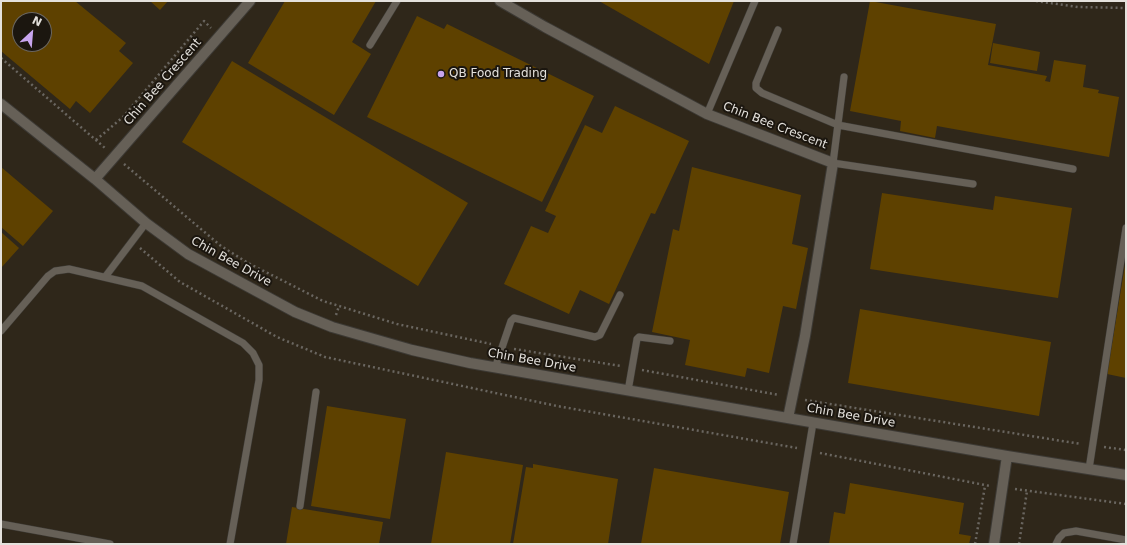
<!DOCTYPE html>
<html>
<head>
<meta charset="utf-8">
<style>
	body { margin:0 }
	#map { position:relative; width:1127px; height:545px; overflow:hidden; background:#241f18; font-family:"DejaVu Sans",sans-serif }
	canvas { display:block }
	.frame { position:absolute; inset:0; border:2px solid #e4e1dc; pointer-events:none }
	.north { position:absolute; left:12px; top:12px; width:40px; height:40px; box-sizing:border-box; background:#1b160f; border:1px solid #6b6761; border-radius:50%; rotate:26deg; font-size:11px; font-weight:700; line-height:16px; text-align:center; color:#e4e1dc }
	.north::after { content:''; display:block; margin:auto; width:14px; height:18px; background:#c8a5ee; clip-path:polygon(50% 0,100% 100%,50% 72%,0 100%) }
</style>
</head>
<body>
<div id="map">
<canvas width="1127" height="545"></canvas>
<div class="frame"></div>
<div class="north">N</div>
</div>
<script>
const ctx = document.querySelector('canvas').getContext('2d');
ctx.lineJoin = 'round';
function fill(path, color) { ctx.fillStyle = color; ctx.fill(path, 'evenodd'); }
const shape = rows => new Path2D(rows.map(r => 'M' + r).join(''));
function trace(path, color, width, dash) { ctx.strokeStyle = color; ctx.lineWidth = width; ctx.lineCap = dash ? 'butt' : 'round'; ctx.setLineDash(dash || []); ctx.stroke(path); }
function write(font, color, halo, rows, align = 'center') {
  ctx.font = font + ' "DejaVu Sans",sans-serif'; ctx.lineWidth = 4; ctx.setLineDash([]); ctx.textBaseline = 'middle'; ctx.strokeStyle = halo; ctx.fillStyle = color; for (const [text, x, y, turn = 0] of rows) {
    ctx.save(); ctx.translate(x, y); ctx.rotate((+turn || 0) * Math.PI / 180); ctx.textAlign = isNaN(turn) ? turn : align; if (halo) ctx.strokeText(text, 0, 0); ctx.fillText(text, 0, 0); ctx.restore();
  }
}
fill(shape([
	[1,1,1126,1,1126,544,1,544],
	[20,20,44,20,44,44,20,44]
]), '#2f271a');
fill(shape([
	[1,1,75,1,126,43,119,51,133,63,90,113,76,101,70,109,1,51],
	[20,20,44,20,44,44,20,44],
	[150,1,168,1,160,10],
	[285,1,376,1,352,42,371,54,334,115,248,63],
	[599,1,734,1,709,64],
	[870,1,996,24,988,65,1047,76,1045,81,1050,82,1054,60,1086,65,1083,87,1099,90,1098,93,1119,97,1109,157,937,126,935,138,900,131,901,121,850,111],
	[417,16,444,29,447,24,594,96,542,202,367,117],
	[993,43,1040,52,1037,71,990,63],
	[232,61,468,203,418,286,182,142],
	[615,106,689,141,655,214,651,213,609,304,580,290,569,314,504,284,531,226,548,233,556,216,545,211,585,125,602,133],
	[1,167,53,211,23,246,1,227],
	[692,167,801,195,792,244,808,248,796,309,783,306,769,373,747,368,745,377,685,365,690,340,652,332,673,229,679,231],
	[882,193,993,210,995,196,1072,208,1058,298,870,269],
	[1,232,19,248,1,268],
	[1125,265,1126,265,1126,378,1107,374],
	[860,309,1051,342,1039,416,848,383],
	[327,406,406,419,390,519,311,506],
	[446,452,523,465,510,544,431,544],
	[533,464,618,479,608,544,513,544,526,467,533,468],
	[654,468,789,492,780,544,641,544],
	[850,483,964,503,959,534,971,536,969,544,829,544,834,512,845,514],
	[292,507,383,522,379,544,286,544]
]), '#5e4100');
const lane = shape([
	[778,30,756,83,756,88,762,93,838,125,1073,169],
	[370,45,397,1],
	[844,77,833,163,973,184],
	[707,114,755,1],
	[105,277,146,223],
	[1,331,48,276,55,271,69,269,142,286,243,343,253,353,259,365,259,380,230,544],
	[495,368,511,321,514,318,595,337,600,335,620,295],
	[628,391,637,339,639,337,670,341],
	[1089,469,1126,228],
	[300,506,316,392],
	[1,524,110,544],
	[793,544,813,423],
	[1056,544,1059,538,1064,533,1076,531,1126,540]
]);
const street = shape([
	[500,1,545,27,707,114,833,163,805,336,788,418],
	[1,104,95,179,146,223,188,254,295,312,332,327,412,350,470,363,1007,456,1126,475],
	[95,179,250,1],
	[994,544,1007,456]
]);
trace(lane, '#3c3934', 8);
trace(street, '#3c3934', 12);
trace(shape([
	[1036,1,1078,7,1126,8],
	[1,58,105,148],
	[96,140,123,117,204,21,211,28],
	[124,164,221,246,248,263,323,301,397,324,491,344],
	[140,248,180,282,277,337,325,357,557,406,797,448],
	[336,315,339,306],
	[514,349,621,366],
	[642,370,779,395],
	[805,400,1081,444],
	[1104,447,1126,450],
	[820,453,990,486],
	[1015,489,1126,504],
	[975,544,985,486],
	[1019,544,1027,491]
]), '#6a6660', 2.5, [2, 3]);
trace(lane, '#666057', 7);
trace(street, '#666057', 10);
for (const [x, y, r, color] of [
	[441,74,4,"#c8a5ee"]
]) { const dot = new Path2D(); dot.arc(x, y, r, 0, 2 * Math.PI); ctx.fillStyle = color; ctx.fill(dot); trace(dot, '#1b160f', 1.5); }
write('12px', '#e4e1dc', '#1b160f', [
	["QB Food Trading",449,74]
], 'left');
write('12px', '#e4e1dc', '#1b160f', [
	["Chin Bee Crescent",163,82,-49],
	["Chin Bee Crescent",775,126,21],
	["Chin Bee Drive",231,262,29],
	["Chin Bee Drive",532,361,10],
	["Chin Bee Drive",851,416,10]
]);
</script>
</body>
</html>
